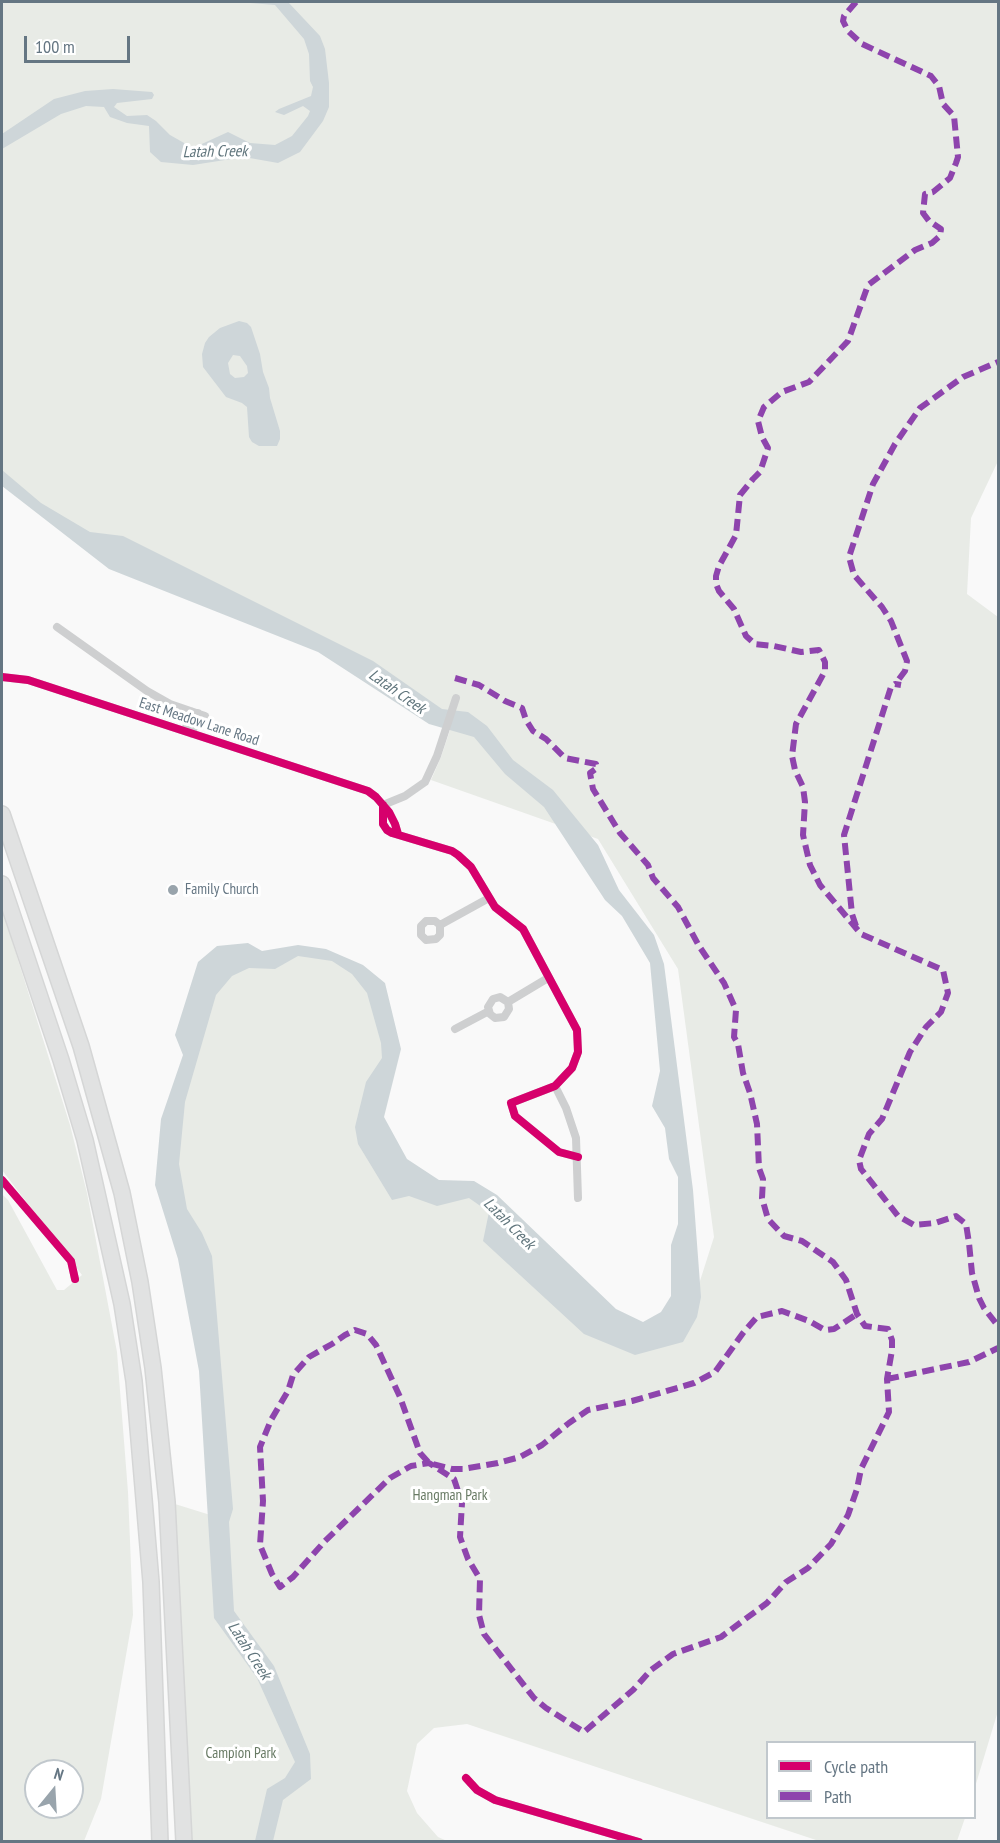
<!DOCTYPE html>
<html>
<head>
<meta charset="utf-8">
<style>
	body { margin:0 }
	#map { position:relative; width:1000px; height:1843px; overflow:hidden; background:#f9f9f9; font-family:"PT Sans Narrow",sans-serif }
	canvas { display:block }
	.frame { position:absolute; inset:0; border:3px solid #657683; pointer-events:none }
	.legend { position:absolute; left:766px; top:1741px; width:210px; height:78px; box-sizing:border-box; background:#fff; border:2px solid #c1c8cd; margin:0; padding:8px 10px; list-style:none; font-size:18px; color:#657683 }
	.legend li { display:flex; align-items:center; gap:12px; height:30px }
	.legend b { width:30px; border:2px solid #c1c8cd }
	.north { position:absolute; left:24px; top:1759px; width:60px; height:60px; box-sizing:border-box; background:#fff; border:2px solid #c1c8cd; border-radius:50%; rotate:18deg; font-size:16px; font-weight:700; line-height:24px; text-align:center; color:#657683 }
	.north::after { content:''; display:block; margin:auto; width:21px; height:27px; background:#99a4ac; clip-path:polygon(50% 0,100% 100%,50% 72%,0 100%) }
	.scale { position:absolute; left:24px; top:36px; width:106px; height:27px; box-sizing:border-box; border:3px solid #657683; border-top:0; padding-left:8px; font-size:18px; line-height:21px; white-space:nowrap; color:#657683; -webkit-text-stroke:4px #fff; paint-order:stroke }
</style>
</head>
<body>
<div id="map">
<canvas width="1000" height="1843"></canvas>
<div class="frame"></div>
<ul class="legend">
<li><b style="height:8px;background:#d6006c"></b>Cycle path</li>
<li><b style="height:8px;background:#8e44ad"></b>Path</li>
</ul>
<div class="north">N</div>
<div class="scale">100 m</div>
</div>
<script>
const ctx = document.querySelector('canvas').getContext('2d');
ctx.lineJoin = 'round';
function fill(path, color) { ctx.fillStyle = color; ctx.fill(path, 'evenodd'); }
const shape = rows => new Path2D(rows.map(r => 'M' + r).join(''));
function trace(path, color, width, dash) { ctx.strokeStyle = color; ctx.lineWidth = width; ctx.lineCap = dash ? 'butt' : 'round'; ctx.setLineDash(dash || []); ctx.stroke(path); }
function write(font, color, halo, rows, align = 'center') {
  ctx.font = font + ' "PT Sans Narrow",sans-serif'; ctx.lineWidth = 6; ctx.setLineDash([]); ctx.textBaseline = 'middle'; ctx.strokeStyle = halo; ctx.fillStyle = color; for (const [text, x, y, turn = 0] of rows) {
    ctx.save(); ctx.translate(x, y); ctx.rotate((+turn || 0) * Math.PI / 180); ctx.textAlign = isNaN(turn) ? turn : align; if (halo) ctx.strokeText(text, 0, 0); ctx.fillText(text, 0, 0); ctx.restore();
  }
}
fill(shape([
	[2,2,998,2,998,461,971,518,967,594,998,617,998,1711,975,1787,974,1742,768,1742,768,1818,965,1818,957,1841,819,1841,467,1724,434,1728,417,1744,407,1791,417,1813,438,1837,447,1841,190,1841,175,1504,220,1518,211,1367,176,1214,173,1121,223,966,299,950,329,955,358,969,392,1055,375,1092,393,1172,470,1189,638,1340,699,1284,714,1237,678,969,598,839,431,780,441,757,452,724,371,672,86,538,2,478],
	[2,909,70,1125,87,1193,117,1352,128,1492,133,1615,101,1799,84,1841,2,1841,2,1194,8,1200,57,1290,64,1290,82,1275,2,1170],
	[36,1771,72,1771,72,1807,36,1807]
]), '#e8ebe6');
fill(shape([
	[238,2,288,2,320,36,325,49,329,83,329,107,323,121,300,152,278,163,244,157,193,165,161,162,150,152,149,126,127,123,110,117,104,107,86,106,61,114,2,149,2,134,54,99,85,91,113,89,152,92,154,95,152,99,117,103,114,107,127,116,147,115,156,121,170,135,193,148,228,132,250,143,275,145,292,136,308,116,310,111,303,106,284,115,275,112,279,109,311,96,313,87,310,81,309,54,304,39,275,5],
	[239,321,247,323,251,327,260,354,263,372,269,388,270,398,280,431,280,439,277,446,259,446,252,442,249,437,247,407,242,403,226,397,203,367,202,354,205,343,209,337,220,328],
	[233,355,240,356,247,366,248,373,244,377,235,378,230,374,228,363],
	[2,470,41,503,90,532,123,536,373,661,442,709,468,712,487,726,513,760,553,790,598,845,619,890,654,935,664,964,693,1190,701,1297,697,1317,683,1342,635,1355,584,1334,483,1241,489,1212,469,1198,437,1206,409,1196,392,1200,358,1144,355,1127,366,1082,382,1058,381,1043,367,993,352,974,332,961,298,956,275,969,249,968,232,976,216,995,185,1102,179,1164,187,1209,202,1233,212,1256,233,1509,229,1522,234,1611,274,1666,310,1754,311,1779,283,1800,273,1841,255,1841,267,1789,285,1778,295,1762,257,1678,214,1618,199,1371,178,1259,155,1185,161,1119,183,1055,175,1035,198,962,217,946,248,943,262,951,298,945,326,949,363,965,385,983,401,1049,384,1117,407,1159,439,1180,474,1181,497,1195,616,1309,643,1322,661,1312,671,1296,671,1245,678,1224,678,1177,669,1159,665,1128,652,1106,660,1071,650,963,622,916,605,900,544,807,505,774,474,737,429,724,318,652,109,569,2,486]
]), '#ced6d9');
const highway = shape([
	[2,814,81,1046,122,1193,140,1282,153,1368,167,1502,184,1842],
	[2,884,61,1060,85,1140,122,1304,134,1381,151,1582,160,1842]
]);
trace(highway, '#d5d6d6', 18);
trace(shape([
	[57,627,147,691,170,704,205,716],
	[2,677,28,680,368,791,376,797,389,812,395,824,398,834],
	[185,731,191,711],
	[192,734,198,713],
	[383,805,383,824,387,830,392,833,452,851,458,855,471,867,495,907,523,929,577,1030,578,1052,572,1068,555,1086,511,1103,515,1116,559,1152,578,1157],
	[383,805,405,796,425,782,437,756,456,698],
	[440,925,440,935,436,939,426,940,421,935,421,926,426,921,435,921,440,925,489,898],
	[508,1002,509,1009,504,1017,495,1018,490,1014,488,1007,493,999,500,997,508,1002,548,978],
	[455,1029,489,1011],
	[555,1086,566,1108,576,1138,578,1198],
	[2,1180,71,1261,75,1279],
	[466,1778,477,1790,495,1800,639,1842]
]), '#cecfd0', 8);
trace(highway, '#e1e2e2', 15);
trace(shape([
	[856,2,844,16,843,21,848,31,862,44,931,76,939,86,943,104,954,116,958,157,956,163,950,178,933,192,925,194,923,213,929,221,941,229,940,236,932,243,915,250,868,285,848,341,809,382,782,392,764,407,758,421,762,437,768,448,760,472,753,479,740,495,736,535,719,566,716,576,716,584,719,591,734,609,746,636,755,644,774,646,801,652,819,650,825,662,825,671,796,724,792,756,795,770,803,787,805,802,803,835,810,865,820,885,861,934,943,970,948,993,941,1012,926,1027,910,1052,882,1119,869,1134,859,1160,861,1169,898,1216,914,1225,935,1223,956,1216,966,1224,969,1243,972,1273,979,1298,984,1308,998,1326],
	[455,678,479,685,505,701,522,708,526,720,533,731,546,739,565,758,596,764,597,768,590,773,593,789,620,833,648,865,653,878,678,907,699,946,724,983,736,1010,734,1037,738,1044,743,1073,750,1093,757,1124,759,1168,763,1179,762,1198,768,1219,784,1236,802,1241,833,1262,846,1280,857,1314,865,1326,888,1329,892,1340,892,1350,887,1379,889,1412,861,1469,857,1489,848,1515,831,1544,808,1568,786,1582,767,1603,721,1637,673,1654,651,1670,633,1690,584,1732,546,1708,534,1698,484,1634,479,1615,480,1579,468,1559,460,1537,462,1503,454,1479,429,1463,411,1466,390,1478,325,1541,293,1577,280,1587,272,1574,260,1545,263,1501,260,1447,271,1420,288,1391,293,1375,309,1357,332,1344,345,1335,355,1330,367,1334,376,1345,400,1397,420,1453,429,1463,452,1469,463,1469,498,1463,520,1457,542,1445,569,1423,588,1410,632,1401,694,1383,715,1372,743,1333,757,1317,782,1311,809,1321,825,1330,834,1329,857,1314],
	[899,679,905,671,907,661,891,621,882,607,854,575,849,557,873,484,895,444,920,408,963,377,998,362],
	[856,926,852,914,844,835,891,687,895,684,901,685],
	[887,1379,969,1362,998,1348]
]), '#8e44ad', 6, [12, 6]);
trace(shape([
	[2,677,28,680,368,791,376,797,389,812,395,824,398,834],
	[383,805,383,824,387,830,392,833,452,851,458,855,471,867,495,907,523,929,577,1030,578,1052,572,1068,555,1086,511,1103,515,1116,559,1152,578,1157],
	[2,1180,71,1261,75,1279],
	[466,1778,477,1790,495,1800,639,1842]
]), '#d6006c', 8);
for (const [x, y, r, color] of [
	[173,890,6,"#99a4ac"]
]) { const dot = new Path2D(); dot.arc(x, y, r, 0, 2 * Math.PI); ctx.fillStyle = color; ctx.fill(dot); trace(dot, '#fff', 2); }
write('15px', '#657683', '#fff', [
	["East Meadow Lane Road",199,722,18]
]);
write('15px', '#657683', '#fff', [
	["Family Church",185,890]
], 'left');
write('15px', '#687a64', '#fff', [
	["Hangman Park",450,1496],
	["Campion Park",241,1754]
]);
write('italic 16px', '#60757c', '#fff', [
	["Latah Creek",215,152,-1],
	["Latah Creek",397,692,35],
	["Latah Creek",509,1224,45],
	["Latah Creek",249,1651,57]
]);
</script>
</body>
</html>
